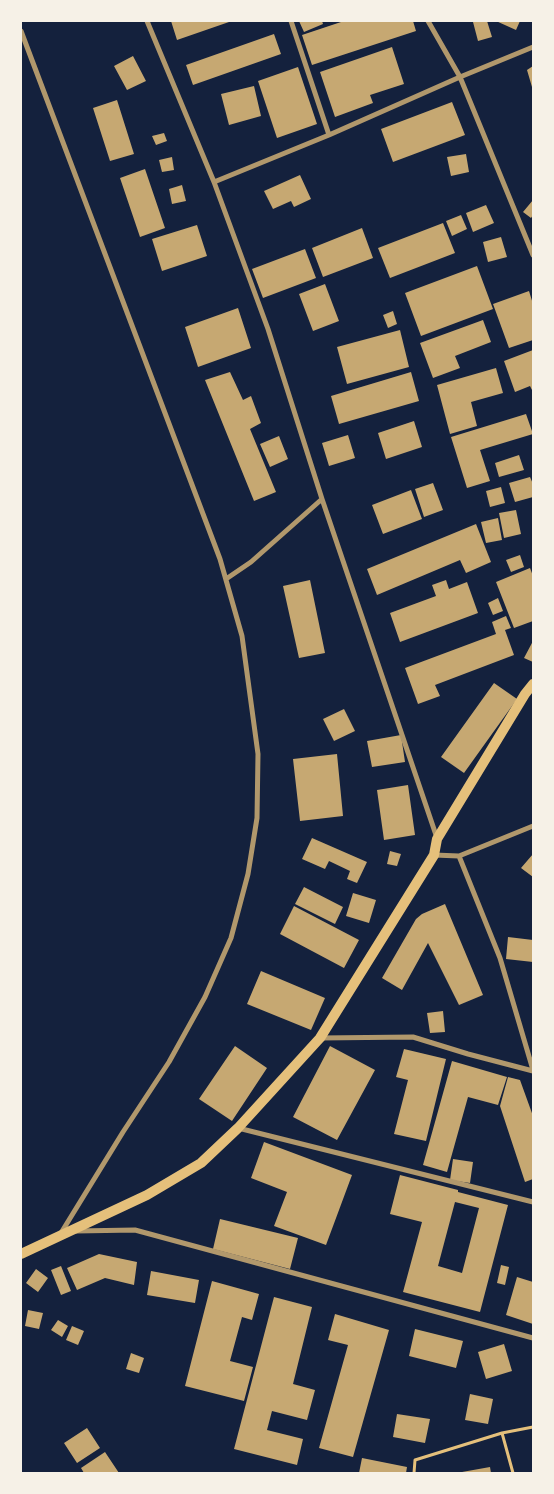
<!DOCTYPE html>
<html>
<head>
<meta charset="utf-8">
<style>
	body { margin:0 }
	#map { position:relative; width:554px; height:1494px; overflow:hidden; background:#14213d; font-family:Signika,sans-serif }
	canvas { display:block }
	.frame { position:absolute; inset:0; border:22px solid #f6f1e7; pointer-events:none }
</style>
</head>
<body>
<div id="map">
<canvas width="554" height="1494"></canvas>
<div class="frame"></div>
</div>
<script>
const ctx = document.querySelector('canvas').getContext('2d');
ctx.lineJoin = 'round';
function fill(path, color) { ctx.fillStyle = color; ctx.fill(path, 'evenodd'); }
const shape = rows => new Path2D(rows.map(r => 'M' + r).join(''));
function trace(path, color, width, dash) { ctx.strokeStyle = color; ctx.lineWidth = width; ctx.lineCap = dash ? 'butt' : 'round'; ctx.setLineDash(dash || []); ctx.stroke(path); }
fill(shape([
	[171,21,229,21,229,22,177,40],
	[299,21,322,21,323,24,304,32],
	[344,21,413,21,416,31,312,65,302,35],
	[476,21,487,21,492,37,478,41,473,22],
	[496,21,520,21,516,30],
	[274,34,281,54,193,85,186,65],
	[392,47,404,84,370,95,373,103,335,117,320,72],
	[133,56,146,81,127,90,114,66],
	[533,66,533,87,532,87,527,70],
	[298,67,317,124,277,138,258,81],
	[254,86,261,116,229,125,221,94],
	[117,100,134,154,110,161,93,108],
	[452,102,465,135,393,162,381,129],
	[164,133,167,141,156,145,152,136],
	[466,154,469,172,451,176,447,157],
	[172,157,174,170,162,172,159,160],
	[145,169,165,228,140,237,120,178],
	[300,175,311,199,294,207,291,201,273,209,264,191],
	[182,185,186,201,172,204,169,189],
	[533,200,533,215,531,218,523,212],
	[486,205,494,223,473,232,466,213],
	[461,215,467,229,452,236,446,221],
	[443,223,455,253,390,278,378,248],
	[197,225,207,256,162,271,152,239],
	[362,228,373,258,323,277,312,248],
	[501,237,507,257,488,262,483,242],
	[305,249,316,278,263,298,252,269],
	[477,266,493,309,421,336,405,293],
	[325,284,339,321,313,331,299,294],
	[529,291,533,304,533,340,509,348,493,304],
	[238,308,251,348,198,367,185,327],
	[393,311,397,324,388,328,383,315],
	[483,320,491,342,455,356,460,368,433,378,420,343],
	[400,330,409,367,347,384,337,347],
	[533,350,533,392,530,386,515,392,504,361],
	[496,368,503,393,471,402,477,426,450,434,437,385],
	[230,372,243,400,251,396,261,423,250,429,276,492,254,501,205,380],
	[411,372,419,401,339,424,331,396],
	[526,414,533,434,480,450,490,481,467,488,451,437],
	[414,421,422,447,386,459,378,433],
	[348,435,355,458,329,466,322,443],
	[279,436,288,459,270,467,260,444],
	[519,455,524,470,499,477,495,463],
	[530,477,533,484,533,497,515,502,509,483],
	[433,483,443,510,424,517,415,489],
	[501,487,505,503,490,507,486,491],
	[411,490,422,519,383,534,372,505],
	[516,510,521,534,504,538,499,513],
	[498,518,502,540,486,543,481,522],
	[476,524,491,562,466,573,460,560,377,595,367,569],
	[520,555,524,567,511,572,506,560],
	[530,568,533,576,533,621,514,628,496,582],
	[310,580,325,653,299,658,283,586],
	[446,580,449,589,467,582,478,613,400,642,390,613,436,596,432,585],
	[498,598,503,611,493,615,488,603],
	[506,616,511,628,505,630,514,655,435,685,440,696,418,704,405,668,496,634,492,622],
	[533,641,533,662,524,658],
	[494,683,517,699,464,773,441,757],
	[344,709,355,731,334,741,323,719],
	[401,735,405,762,372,767,367,741],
	[337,754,343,816,300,821,293,759],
	[408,785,415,835,384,840,377,790],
	[312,838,367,862,357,883,347,879,350,871,329,861,325,869,302,859],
	[390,851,401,854,397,866,387,864],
	[533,854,533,877,521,868],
	[304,887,343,907,335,924,295,904],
	[353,893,376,900,369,923,346,916],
	[445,904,483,995,459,1005,428,943,402,990,382,978,416,919,422,914],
	[294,906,359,940,344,968,280,934],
	[508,937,533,940,533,962,506,959],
	[261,971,325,998,311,1030,247,1004],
	[443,1011,445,1032,430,1033,427,1013],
	[235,1046,267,1068,232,1121,199,1099],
	[330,1046,375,1070,337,1140,293,1117],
	[404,1049,446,1059,426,1141,394,1134,408,1080,396,1077],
	[452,1061,507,1077,498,1105,468,1097,447,1172,423,1165],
	[508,1077,520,1080,533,1116,533,1179,525,1182,500,1106],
	[264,1142,352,1175,326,1245,274,1226,287,1192,251,1178],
	[453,1159,473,1162,470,1183,450,1180],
	[400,1175,458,1190,458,1192,508,1205,480,1312,403,1292,422,1222,390,1214],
	[455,1202,479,1208,462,1273,438,1266],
	[220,1219,298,1238,290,1269,213,1249],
	[99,1254,137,1262,134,1285,105,1278,77,1290,67,1268],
	[501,1265,509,1267,505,1285,497,1283],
	[61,1266,71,1291,61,1295,51,1270],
	[36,1269,48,1278,38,1292,26,1283],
	[151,1271,199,1280,195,1303,147,1295],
	[517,1277,533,1282,533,1324,506,1315],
	[212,1281,259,1294,252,1320,242,1317,230,1361,253,1367,244,1401,185,1386],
	[274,1297,312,1307,293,1384,315,1390,307,1420,272,1411,267,1430,303,1439,297,1465,234,1449],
	[28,1310,43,1313,39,1329,25,1326],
	[335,1314,389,1330,353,1457,319,1448,348,1345,328,1340],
	[58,1320,68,1326,62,1337,51,1330],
	[72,1326,84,1331,78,1345,66,1340],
	[415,1329,463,1341,456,1368,409,1356],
	[504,1344,512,1371,486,1379,478,1352],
	[131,1353,144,1358,139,1373,126,1369],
	[470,1394,493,1399,488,1424,465,1420],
	[397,1414,430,1419,425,1443,393,1437],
	[87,1428,100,1448,77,1463,64,1443],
	[105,1452,119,1473,84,1473,81,1468],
	[362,1458,407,1467,406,1473,359,1473],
	[490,1467,491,1473,462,1473,462,1472]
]), '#c6a872');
trace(shape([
	[502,1433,513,1473],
	[414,1473,415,1460,502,1433,533,1427]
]), '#e5c07b', 3);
trace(shape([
	[147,21,214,182,268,329,322,499,437,838],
	[291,21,329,135],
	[428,21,460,77,533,255],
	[21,31,220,559,242,636,258,754,257,818,248,874,231,938,205,997,169,1062,123,1132,61,1233],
	[214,182,329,135,460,77,533,47],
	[226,579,251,562,322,499],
	[434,855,459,856,500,958,533,1070],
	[459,856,533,826],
	[320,1038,413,1037,468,1054,533,1071],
	[238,1128,533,1202],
	[76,1231,135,1230,533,1338]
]), '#b1986c', 5);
trace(shape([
	[21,1254,147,1195,201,1163,238,1128,320,1038,434,855,437,839,525,694,533,684]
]), '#e5c07b', 10);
</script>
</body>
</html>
